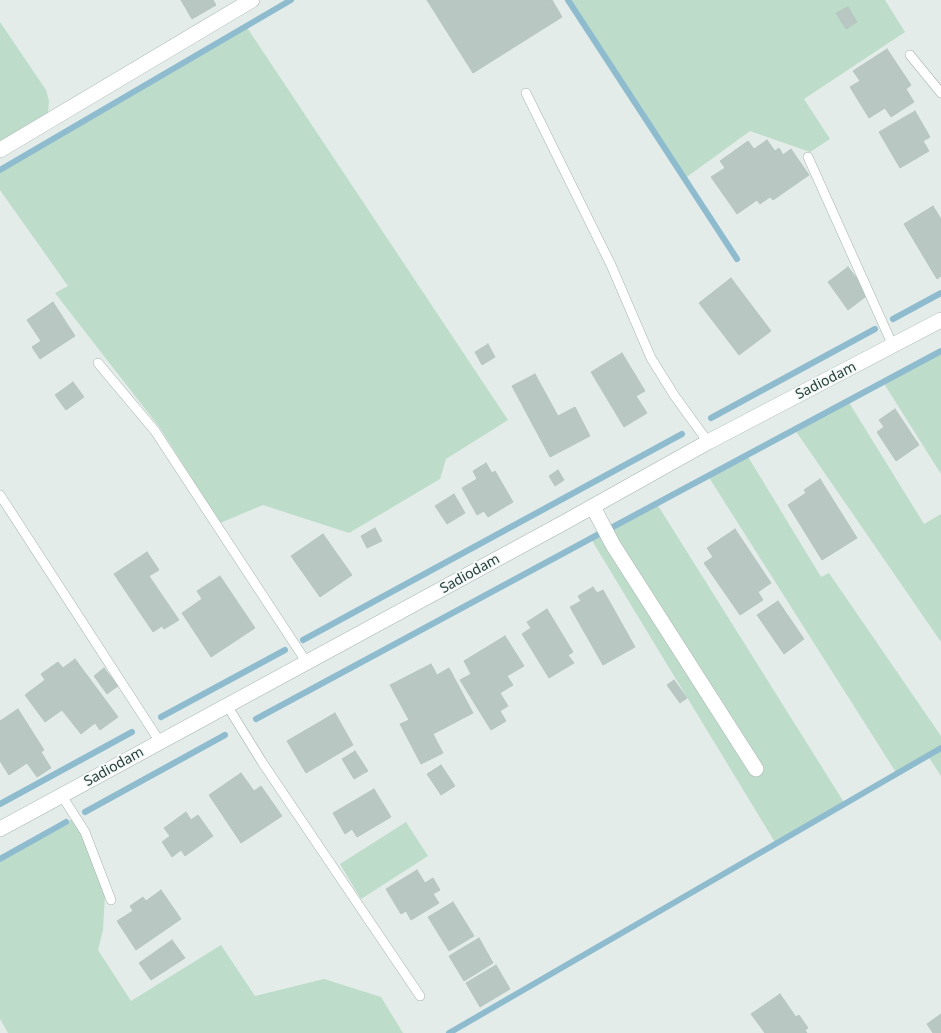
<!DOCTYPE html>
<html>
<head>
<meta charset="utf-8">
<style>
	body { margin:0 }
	canvas { display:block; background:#e3ece9 }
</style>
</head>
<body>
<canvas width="941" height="1033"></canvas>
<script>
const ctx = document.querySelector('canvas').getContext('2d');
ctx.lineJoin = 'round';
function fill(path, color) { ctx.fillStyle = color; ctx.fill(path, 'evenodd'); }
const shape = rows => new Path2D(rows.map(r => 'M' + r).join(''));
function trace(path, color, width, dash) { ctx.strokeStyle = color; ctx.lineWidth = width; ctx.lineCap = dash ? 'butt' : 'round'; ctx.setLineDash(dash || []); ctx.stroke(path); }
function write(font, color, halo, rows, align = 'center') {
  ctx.font = font + ' "Noto Sans",sans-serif'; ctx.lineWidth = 4; ctx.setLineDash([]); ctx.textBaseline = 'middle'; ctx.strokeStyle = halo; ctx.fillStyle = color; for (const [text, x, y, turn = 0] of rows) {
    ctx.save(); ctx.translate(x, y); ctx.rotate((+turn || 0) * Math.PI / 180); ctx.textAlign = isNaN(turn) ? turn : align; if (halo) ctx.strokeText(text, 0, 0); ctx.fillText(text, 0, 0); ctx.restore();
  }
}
fill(shape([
	[568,0,885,0,905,32,804,99,830,139,810,152,750,131,684,179],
	[0,22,46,90,49,101,48,113,0,141],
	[246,26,508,420,446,459,440,479,349,533,263,505,220,523,160,428,55,293,68,286,0,190,0,170],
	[941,351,941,474,883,382],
	[848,401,924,524,941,514,941,642,795,430],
	[747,455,821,577,829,573,941,736,941,776,928,756,897,774,708,476],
	[657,504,845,804,776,844,591,539],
	[72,819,86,840,105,895,103,930,98,950,131,1001,221,945,255,996,324,979,381,997,403,1033,8,1033,0,1019,0,859],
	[406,822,428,856,361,899,340,864]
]), '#bddcca');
trace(shape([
	[568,0,737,259],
	[0,170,291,0],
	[893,319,941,293],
	[711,418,875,329],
	[609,529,941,351],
	[303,640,682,434],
	[161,717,285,650],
	[256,719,599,534],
	[0,804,132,732],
	[85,812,225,735],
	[0,859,66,822],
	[449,1033,941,748]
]), '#8ebcce', 6);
const building = shape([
	[181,0,213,0,216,5,192,19,181,0],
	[427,0,552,0,562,17,473,73,427,0],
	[848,7,857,22,846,29,836,13,848,7],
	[887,49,911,85,906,89,914,102,891,117,885,108,869,118,850,87,860,81,853,71,887,49],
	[915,111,930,137,923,141,929,151,900,168,879,132,915,111],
	[767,140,775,151,779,148,783,155,791,149,809,175,773,200,770,197,760,204,757,200,737,214,711,177,725,168,720,161,748,141,754,149,767,140],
	[933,206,941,219,941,276,937,279,904,224,933,206],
	[848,267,869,294,848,310,828,282,848,267],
	[731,278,771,331,739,355,699,303,731,278],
	[53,302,75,336,40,359,32,347,41,341,27,320,53,302],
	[488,344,495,357,482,365,475,352,488,344],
	[622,353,645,391,636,396,647,413,624,427,591,372,622,353],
	[535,374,558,416,575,407,590,436,550,457,512,386,535,374],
	[73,382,84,397,66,410,55,395,73,382],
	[895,409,919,445,896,461,877,432,884,427,879,420,895,409],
	[486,463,492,473,495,471,513,502,488,517,484,511,477,515,462,488,477,479,473,471,486,463],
	[558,470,564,480,555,486,549,476,558,470],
	[820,479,857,538,822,560,788,505,806,493,804,490,820,479],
	[454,494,465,513,447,524,435,506,454,494],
	[375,528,382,541,367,548,361,536,375,528],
	[735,529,771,583,758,592,763,600,740,615,704,563,713,557,707,548,735,529],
	[323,534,352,575,320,597,291,556,323,534],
	[147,552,159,570,149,576,179,620,164,629,162,626,153,632,114,574,147,552],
	[220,576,255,628,211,657,182,613,202,599,197,591,220,576],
	[593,587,597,593,603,590,635,647,603,665,570,607,581,601,578,596,593,587],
	[778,601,804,639,784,654,757,615,778,601],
	[547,609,573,652,568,655,574,663,549,678,522,634,531,628,527,622,547,609],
	[505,636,524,666,507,676,513,685,500,693,508,706,500,711,506,721,491,730,460,680,471,674,464,661,505,636],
	[75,659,118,717,100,730,95,723,81,734,62,710,45,722,25,695,45,680,41,674,58,662,63,668,75,659],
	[431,664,437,675,449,668,473,713,433,734,443,753,421,764,400,724,409,720,390,685,431,664],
	[104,668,118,686,107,694,94,676,104,668],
	[674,680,687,698,680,703,667,685,674,680],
	[18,709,44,750,41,752,51,768,37,777,27,763,9,775,0,761,0,721,18,709],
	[335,713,353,745,306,773,287,741,335,713],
	[355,751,368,771,354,779,342,759,355,751],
	[441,765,455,786,441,795,427,774,441,765],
	[241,773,254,791,261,786,282,816,241,843,209,795,241,773],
	[374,789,391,817,357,837,352,829,345,834,333,813,374,789],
	[186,812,191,820,198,815,213,836,185,856,181,850,172,857,162,842,170,836,164,828,186,812],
	[417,870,425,883,433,878,440,890,433,894,439,903,411,920,406,911,401,914,386,889,417,870],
	[161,890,181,919,136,950,117,921,133,911,130,906,143,897,146,901,161,890],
	[453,902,474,936,449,951,428,917,453,902],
	[479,938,493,963,464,981,449,956,479,938],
	[172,940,185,958,151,980,139,963,172,940],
	[496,965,510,989,480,1007,466,983,496,965],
	[780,994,796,1017,799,1015,808,1028,805,1030,807,1033,765,1033,751,1014,780,994],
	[941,1014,941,1033,933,1033,927,1024,941,1014]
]);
fill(building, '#b9c7c3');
trace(building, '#b6c6c1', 1);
const service = shape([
	[910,55,941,93],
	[526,93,611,265,651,358,674,395,708,442],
	[808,157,893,346],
	[98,363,155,431,307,663],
	[0,495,160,742],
	[228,707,262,762,420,996],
	[62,796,85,832,111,900]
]);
const minor = shape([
	[0,150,252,0],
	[593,507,613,545,756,769],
	[0,829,565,522,708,442,941,320]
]);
trace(service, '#a6b4b1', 10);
trace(minor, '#a6b4b1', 16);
trace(service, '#fff', 9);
trace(minor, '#fff', 15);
write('14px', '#243d39', '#f4f9f7', [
	["Sadiodam",826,381,-27],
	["Sadiodam",470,574,-29],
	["Sadiodam",114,767,-29]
]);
</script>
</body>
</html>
